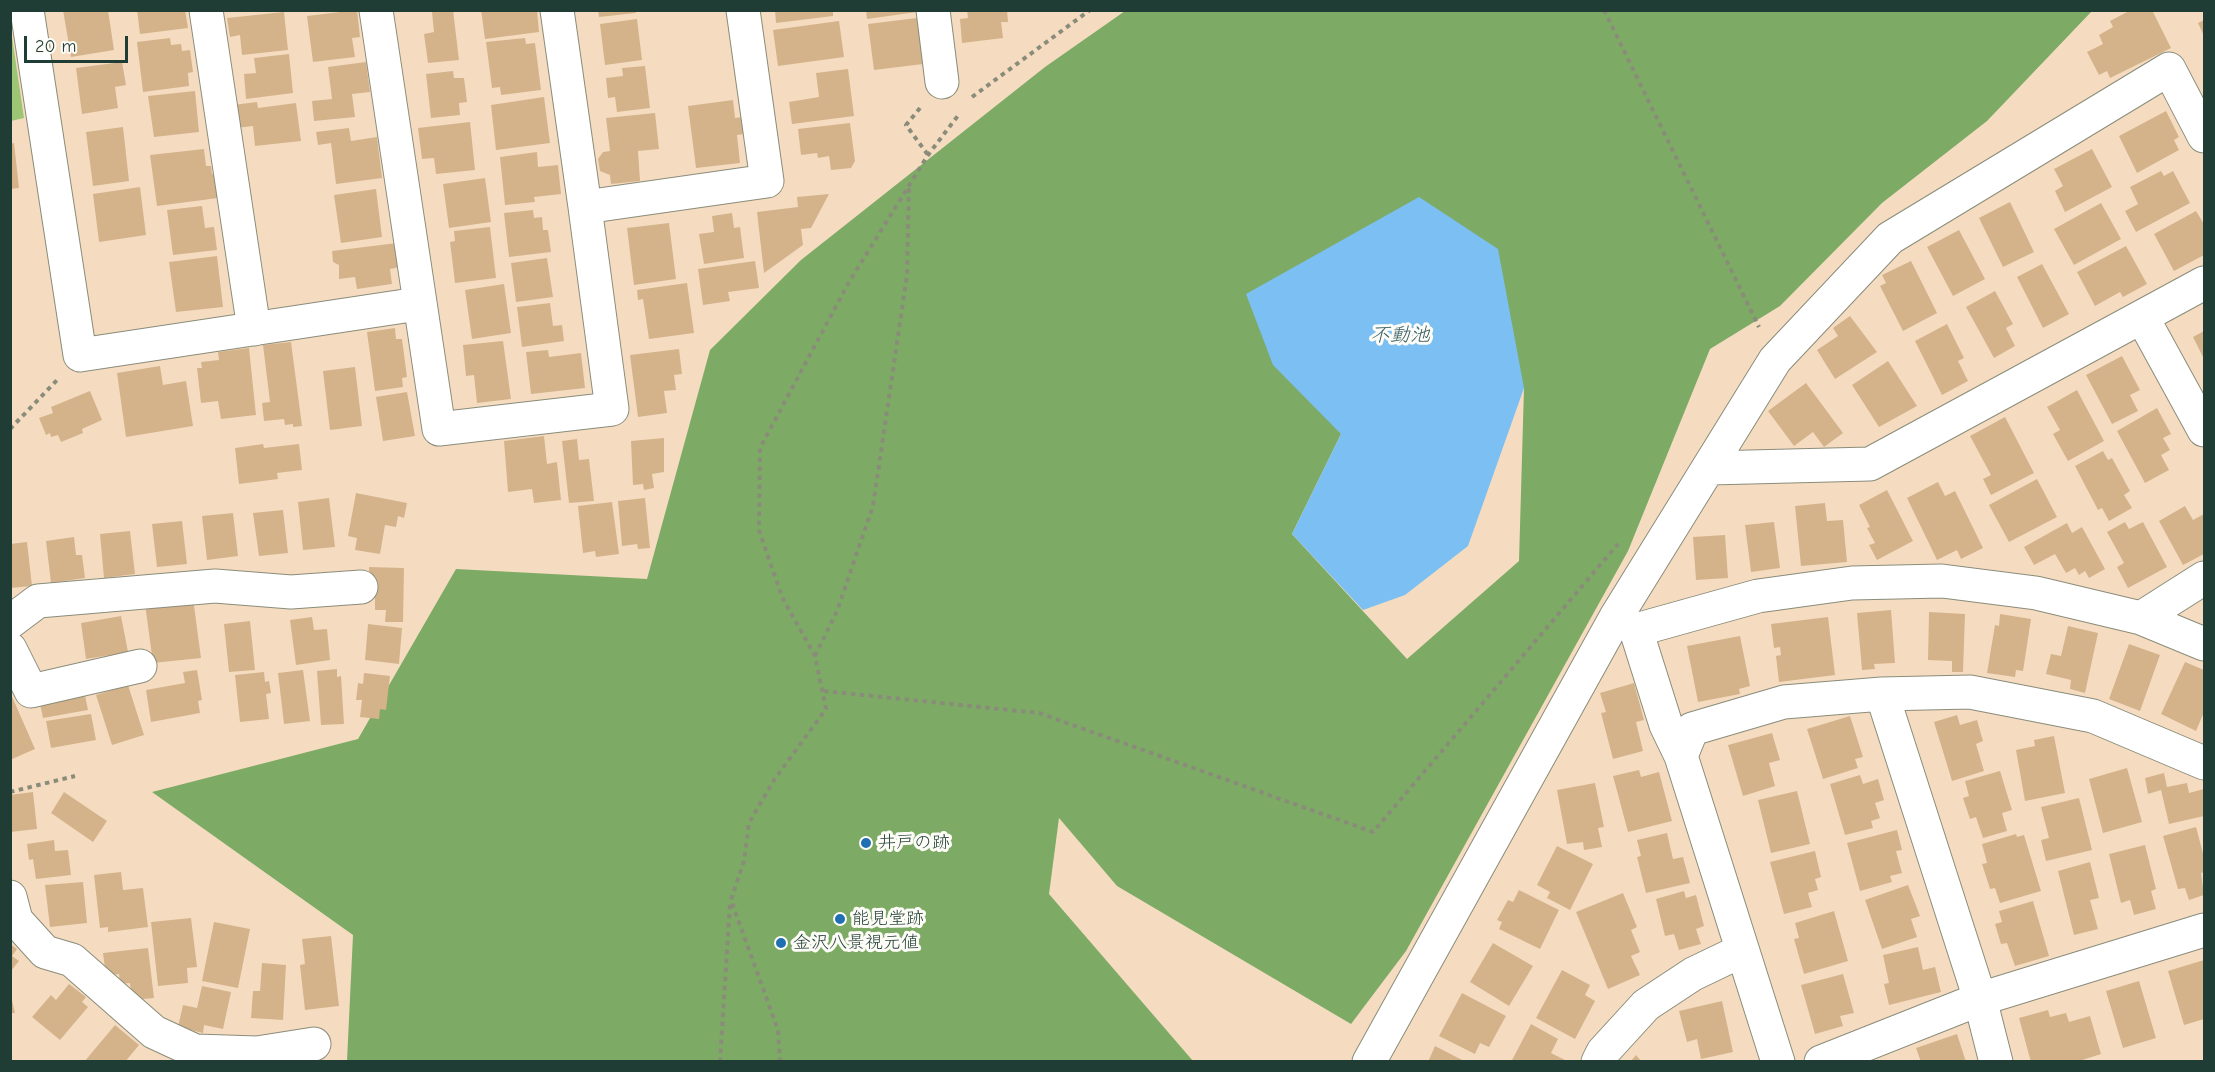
<!DOCTYPE html>
<html>
<head>
<meta charset="utf-8">
<style>
	body { margin:0 }
	#map { position:relative; width:2215px; height:1072px; overflow:hidden; background:#f5dcc1; font-family:"Comic Neue",sans-serif }
	canvas { display:block }
	.frame { position:absolute; inset:0; border:12px solid #1f3d34; pointer-events:none }
	.scale { position:absolute; left:24px; top:36px; width:104px; height:27px; box-sizing:border-box; border:3px solid #1f3d34; border-top:0; padding-left:8px; font-size:18px; line-height:21px; white-space:nowrap; color:#1f3d34; -webkit-text-stroke:4px #fdfcf7; paint-order:stroke }
</style>
</head>
<body>
<div id="map">
<canvas width="2215" height="1072"></canvas>
<div class="frame"></div>
<div class="scale">20 m</div>
</div>
<script>
const ctx = document.querySelector('canvas').getContext('2d');
ctx.lineJoin = 'round';
function fill(path, color) { ctx.fillStyle = color; ctx.fill(path, 'evenodd'); }
const shape = rows => new Path2D(rows.map(r => 'M' + r).join(''));
function trace(path, color, width, dash) { ctx.strokeStyle = color; ctx.lineWidth = width; ctx.lineCap = dash ? 'butt' : 'round'; ctx.setLineDash(dash || []); ctx.stroke(path); }
function write(font, color, halo, rows, align = 'center') {
  ctx.font = font + ' "Comic Neue","Klee One",sans-serif'; ctx.lineWidth = 6; ctx.setLineDash([]); ctx.textBaseline = 'middle'; ctx.strokeStyle = halo; ctx.fillStyle = color; for (const [text, x, y, turn = 0] of rows) {
    ctx.save(); ctx.translate(x, y); ctx.rotate((+turn || 0) * Math.PI / 180); ctx.textAlign = isNaN(turn) ? turn : align; if (halo) ctx.strokeText(text, 0, 0); ctx.fillText(text, 0, 0); ctx.restore();
  }
}
fill(shape([
	[10,23,24,118,11,121,10,121]
]), '#9cc673');
fill(shape([
	[1125,11,2092,11,1987,121,1882,203,1780,306,1710,349,1628,551,1406,951,1351,1024,1117,886,1059,818,1049,894,1193,1061,347,1061,353,935,152,792,358,739,456,569,647,579,710,350,801,260,1045,67],
	[1524,388,1519,561,1407,659,1292,534,1341,434]
]), '#7dab65');
fill(shape([
	[1419,197,1498,249,1524,388,1468,546,1405,595,1363,610,1292,534,1341,434,1273,365,1246,294]
]), '#7cbff2');
fill(shape([
	[63,10,108,10,114,50,71,57],
	[137,10,185,10,188,28,140,34],
	[357,10,360,37,352,38,355,57,313,62,307,16],
	[453,10,459,60,428,63,424,34,434,32,432,12],
	[481,10,537,10,539,32,485,39],
	[598,10,635,10,636,13,599,17],
	[775,10,833,10,833,16,776,23],
	[866,10,917,10,917,12,867,19],
	[967,10,1007,10,1008,22,1001,22,1003,38,962,43,960,19,968,18],
	[2131,10,2152,10,2171,48,2110,78,2107,71,2099,75,2087,52,2103,44,2099,35,2113,27,2110,21],
	[284,12,288,50,242,55,240,35,230,37,227,18],
	[917,18,923,64,874,70,868,24],
	[637,19,642,60,605,65,600,24],
	[2204,20,2204,36,2198,23],
	[839,21,844,57,778,66,773,30],
	[170,38,171,45,181,44,182,51,190,50,193,72,188,73,189,86,143,92,137,42],
	[525,38,526,44,535,43,541,90,501,95,500,87,492,88,486,42],
	[289,54,293,93,246,99,244,74,256,73,254,58],
	[122,62,126,85,115,87,118,108,82,114,76,68],
	[366,62,370,92,352,94,355,117,314,121,312,101,332,99,328,67],
	[645,66,650,108,617,112,615,97,608,98,606,78,623,76,622,68],
	[848,69,854,116,792,124,789,102,819,97,816,73],
	[453,71,454,78,464,78,467,102,459,103,460,115,431,118,426,74],
	[195,91,199,132,154,137,148,96],
	[544,97,550,143,496,150,491,105],
	[733,100,735,118,742,117,744,134,737,135,740,163,696,168,688,106],
	[257,102,258,108,296,103,301,141,255,146,253,126,236,128,233,105],
	[2166,111,2179,137,2174,140,2179,150,2137,173,2119,136],
	[655,113,659,149,638,151,640,181,611,184,610,175,600,171,598,159,603,152,610,151,606,118],
	[470,122,475,170,436,174,434,158,422,159,418,128],
	[850,123,855,161,851,168,831,170,829,156,818,158,817,153,801,155,798,129],
	[123,127,129,181,93,186,86,132],
	[349,128,351,141,377,137,382,178,336,184,331,143,318,145,316,132],
	[14,143,19,188,10,189,10,144],
	[204,149,206,166,211,166,212,174,215,174,218,198,157,206,150,155],
	[2092,149,2112,187,2065,212,2055,191,2063,186,2054,169],
	[537,152,538,167,558,165,561,194,534,197,535,202,505,205,500,157],
	[2161,171,2164,176,2173,171,2190,203,2136,232,2125,211,2138,204,2130,187],
	[485,178,491,222,449,228,443,184],
	[140,187,146,235,99,242,93,194],
	[376,189,382,237,341,243,334,195],
	[829,194,811,228,801,229,803,245,764,273,757,212,798,207,797,197],
	[2010,202,2034,252,2003,267,1979,218],
	[2101,203,2121,239,2074,265,2054,229],
	[202,206,205,228,214,227,217,250,173,255,167,210],
	[533,210,534,218,542,217,543,230,548,230,551,252,509,257,504,213],
	[2196,211,2204,224,2204,255,2174,271,2154,234],
	[732,213,734,228,740,227,744,258,704,264,699,234,714,232,712,216],
	[669,223,676,279,634,285,627,228],
	[490,227,496,278,455,283,450,242,455,241,454,231],
	[1959,230,1985,279,1953,296,1927,247],
	[397,243,400,267,390,269,392,284,357,289,355,277,339,279,339,265,333,262,332,251],
	[2126,246,2147,284,2123,297,2120,292,2095,306,2077,272],
	[217,256,223,307,176,312,169,262],
	[547,258,553,297,516,302,511,263],
	[755,261,759,288,728,292,730,301,703,305,698,269],
	[1911,261,1937,313,1903,331,1880,286,1886,283,1882,275],
	[2042,264,2069,314,2043,328,2017,277],
	[687,283,694,333,649,339,643,299,638,300,637,290],
	[504,284,511,333,472,339,465,290],
	[1995,291,2013,324,2006,328,2015,346,1994,358,1966,307],
	[550,303,553,326,562,325,564,341,522,347,517,307],
	[1850,316,1877,352,1835,379,1817,350,1838,336,1833,328],
	[1947,324,1964,358,1958,361,1968,381,1942,395,1915,341],
	[395,328,396,339,402,339,407,377,402,378,403,387,375,391,367,332],
	[2204,331,2204,359,2193,337],
	[503,341,511,399,477,403,474,375,466,376,463,345],
	[291,342,302,426,293,427,293,424,285,425,284,419,264,421,262,403,270,402,263,345],
	[249,348,256,415,221,419,218,401,201,403,197,368,202,368,201,362,219,360,218,352],
	[679,349,682,374,674,375,676,390,664,391,667,413,638,417,630,355],
	[548,350,549,357,581,353,585,388,531,394,526,352],
	[2122,356,2140,390,2130,395,2138,411,2112,424,2086,375],
	[1888,361,1917,406,1879,427,1852,385],
	[160,366,163,385,186,381,193,426,126,437,117,373],
	[355,367,362,426,330,430,323,371],
	[1806,383,1843,433,1824,447,1813,432,1794,446,1768,411],
	[2077,390,2104,441,2068,461,2053,434,2060,430,2047,407],
	[90,391,102,420,82,429,83,433,61,442,58,435,51,437,50,433,46,435,39,418,53,413,51,407],
	[407,392,415,436,383,441,376,397],
	[2157,408,2171,434,2163,438,2170,450,2161,455,2169,470,2145,483,2117,431],
	[2005,417,2034,473,1991,495,1983,479,1991,475,1970,436],
	[544,436,547,464,557,462,561,500,534,503,532,489,508,492,504,441],
	[664,438,664,472,652,474,654,488,644,490,643,484,633,485,631,441],
	[577,439,579,460,589,459,594,501,569,503,562,441],
	[263,444,264,448,299,444,302,470,277,473,278,479,239,484,235,448],
	[2103,451,2108,460,2112,458,2130,491,2124,495,2132,508,2109,521,2102,508,2098,510,2075,466],
	[2037,479,2057,517,2009,542,1989,505],
	[1938,482,1945,496,1955,491,1983,548,1961,559,1957,550,1937,560,1907,498],
	[1887,490,1913,541,1877,560,1869,545,1875,543,1867,528,1870,527,1859,505],
	[356,493,407,503,404,518,398,516,396,527,385,525,380,554,355,550,357,538,348,536],
	[329,498,335,547,303,550,298,502],
	[645,498,650,548,638,549,637,544,622,546,618,501],
	[612,502,619,554,596,557,595,551,583,553,578,506],
	[1825,503,1827,521,1843,520,1847,562,1801,566,1795,506],
	[2185,506,2193,520,2204,514,2204,554,2183,565,2159,521],
	[283,510,288,553,259,556,253,513],
	[233,513,238,556,207,560,202,516],
	[182,521,187,564,157,567,152,524],
	[1774,522,1780,568,1751,572,1745,525],
	[2125,522,2129,529,2143,522,2167,567,2128,588,2117,567,2124,563,2107,532],
	[2067,523,2072,533,2082,527,2105,569,2089,578,2085,571,2079,575,2075,568,2066,573,2055,554,2034,565,2024,547],
	[130,531,135,574,104,578,100,534],
	[1725,535,1728,578,1696,580,1693,537],
	[74,537,76,555,82,555,85,578,51,583,46,541],
	[27,542,32,586,10,588,10,544],
	[369,567,404,568,403,622,385,622,386,610,375,610,375,596,369,596],
	[193,598,201,658,153,663,145,604],
	[1891,610,1895,663,1874,664,1875,669,1862,670,1857,613],
	[1929,612,1965,614,1963,672,1952,672,1952,661,1928,660],
	[2000,614,2031,619,2023,671,2016,670,2015,677,1987,673,1995,625,1999,626],
	[121,616,128,652,86,659,81,623],
	[312,617,314,630,327,629,330,660,296,665,290,620],
	[1828,617,1835,675,1779,682,1776,656,1781,655,1780,647,1774,648,1771,624],
	[250,621,255,670,229,672,224,624],
	[368,624,402,628,399,664,365,660],
	[2068,626,2098,633,2085,693,2070,689,2071,680,2046,674,2051,654,2061,656],
	[1740,636,1750,686,1739,689,1740,694,1698,702,1687,646],
	[2129,644,2160,655,2140,711,2109,699],
	[2185,662,2204,670,2204,712,2196,731,2161,714],
	[337,669,337,677,341,676,344,724,321,725,317,671],
	[197,670,202,700,198,701,200,713,151,722,146,690,185,683,183,672],
	[303,670,310,721,284,724,278,673],
	[264,672,265,682,269,681,271,693,266,694,269,719,240,722,235,675],
	[364,673,390,676,386,710,380,709,379,719,360,717,362,700,356,700,358,683,363,684],
	[1634,683,1644,720,1636,722,1643,751,1613,759,1601,713,1606,712,1600,693],
	[128,685,144,735,112,745,96,695],
	[84,690,88,710,43,718,39,699],
	[10,692,35,749,10,760],
	[91,714,96,740,51,748,46,721],
	[1957,715,1960,725,1977,720,1983,741,1976,744,1984,771,1952,781,1934,722],
	[1850,716,1863,757,1855,759,1858,768,1823,779,1807,729],
	[1772,733,1780,760,1769,763,1775,786,1743,796,1728,745],
	[2054,736,2065,793,2025,801,2016,750,2035,746,2034,740],
	[2127,768,2142,822,2103,833,2089,779],
	[1639,770,1641,777,1659,772,1672,821,1628,832,1613,776],
	[2000,771,2012,810,2002,813,2007,831,1983,838,1976,817,1970,819,1963,798,1969,796,1965,781],
	[2164,773,2167,787,2187,783,2189,793,2204,789,2204,816,2169,824,2161,790,2148,794,2145,778],
	[1860,775,1863,784,1878,779,1884,800,1875,803,1880,818,1871,821,1873,828,1845,835,1830,784],
	[1595,783,1604,827,1598,828,1602,847,1584,850,1583,842,1567,844,1557,790],
	[1797,791,1810,844,1771,853,1758,800],
	[33,792,37,829,10,832,10,795],
	[64,792,107,821,93,842,51,813],
	[2079,798,2092,850,2046,861,2041,840,2049,838,2041,807],
	[2196,827,2204,857,2204,872,2201,873,2204,895,2189,900,2185,888,2178,889,2163,836],
	[1897,830,1902,850,1896,851,1902,873,1890,876,1892,882,1860,891,1847,843],
	[1667,833,1673,859,1683,857,1690,883,1646,893,1637,857,1641,856,1637,840],
	[2016,834,2017,837,2024,835,2041,891,2000,903,1995,888,1990,889,1982,864,1987,863,1982,844],
	[54,840,55,851,68,850,71,875,36,879,33,859,29,860,27,844],
	[2145,845,2156,889,2151,891,2156,909,2134,915,2130,900,2121,903,2109,854],
	[1557,846,1593,864,1570,910,1547,898,1550,892,1537,885],
	[1815,851,1821,877,1815,879,1818,890,1808,893,1812,907,1784,914,1770,862],
	[2090,862,2099,898,2090,900,2098,929,2074,935,2058,871],
	[121,872,123,890,143,888,148,927,108,932,108,927,100,928,94,875],
	[83,882,87,923,50,927,45,885],
	[1908,885,1920,916,1911,919,1917,937,1882,949,1865,900],
	[1519,890,1559,910,1540,949,1499,929,1502,922,1497,920,1508,900,1513,902],
	[1684,891,1686,898,1696,895,1704,926,1696,929,1701,944,1679,950,1674,934,1665,936,1656,899],
	[1623,893,1637,927,1631,930,1640,952,1631,956,1640,975,1608,989,1576,912],
	[2033,901,2049,956,2015,966,2007,943,2001,944,1995,924,2002,922,1999,911],
	[1834,911,1848,961,1804,974,1794,939,1799,938,1795,923],
	[191,918,197,967,187,968,188,983,158,986,151,922],
	[214,922,250,929,238,988,202,981],
	[331,936,339,1006,305,1010,300,965,305,964,302,939],
	[1493,943,1533,966,1509,1006,1470,982],
	[10,944,17,949,12,956,19,961,10,972],
	[1918,947,1923,970,1935,967,1941,992,1889,1005,1884,984,1889,983,1883,955],
	[148,948,154,998,132,1000,130,983,120,984,119,974,106,976,103,953],
	[2204,960,2204,1019,2184,1025,2168,971],
	[262,963,286,965,283,1020,251,1018,253,991,260,991],
	[1562,970,1590,985,1585,995,1595,1001,1575,1039,1536,1018],
	[1843,974,1854,1013,1840,1016,1843,1026,1815,1034,1801,985],
	[2139,981,2156,1038,2123,1048,2106,991],
	[69,984,86,997,82,1002,88,1007,60,1040,32,1017,51,995,56,1000],
	[202,986,231,992,223,1029,204,1025,203,1033,178,1027,183,1005,197,1008],
	[10,992,15,1013,10,1013],
	[1462,993,1506,1016,1489,1047,1480,1043,1475,1054,1439,1036],
	[1722,1001,1733,1052,1701,1059,1697,1039,1687,1042,1679,1011],
	[2048,1010,2050,1017,2066,1013,2069,1022,2090,1016,2101,1054,2076,1062,2031,1062,2019,1018],
	[1531,1024,1558,1039,1551,1053,1569,1062,1511,1062],
	[115,1025,139,1045,125,1062,84,1062],
	[1957,1034,1966,1062,1921,1062,1916,1048],
	[1435,1046,1466,1062,1428,1062],
	[1636,1055,1642,1062,1630,1062]
]), '#d4b38b');
const minor = shape([
	[27,10,80,355,418,304],
	[206,10,254,329],
	[376,10,439,429,612,409,585,207,767,181,743,10],
	[557,10,585,207],
	[933,10,942,82],
	[2142,317,2204,430],
	[1710,468,1870,464,2204,283],
	[1616,617,1636,630,1758,596,1852,583,1942,581,2036,593,2141,618,2204,644],
	[2141,618,2204,578],
	[10,622,38,601,215,586,291,592,361,587],
	[1636,630,1666,725,1681,756],
	[10,649,31,691,140,666],
	[1882,694,1980,999,1996,1062],
	[10,897,16,920,45,952,72,960,154,1032,195,1051,257,1053,314,1044],
	[1369,1062,1616,617,1775,360,1890,238,2169,69,2204,136],
	[1598,1062,1603,1052,1646,1005,1693,974,1741,951],
	[1778,1062,1681,756,1692,729,1784,702,1882,694,1970,692,2093,716,2204,763],
	[1821,1062,1980,999,2204,930]
]);
trace(minor, '#8a8c7a', 35);
trace(shape([
	[1604,10,1759,327],
	[972,97,1090,10],
	[920,108,906,125,928,155],
	[10,429,57,380],
	[815,656,837,611,873,506,907,275,909,186],
	[824,691,1039,713,1373,832,1618,544],
	[10,792,75,776],
	[720,1062,730,904],
	[780,1062,778,1030,731,900,744,861,749,823,774,780,826,709,815,656,782,597,759,530,760,448,849,282,928,155,960,113]
]), '#8a8c7a', 4, [4.5, 4.5]);
trace(minor, '#fff', 33);
for (const [x, y, r, color] of [
	[866,843,6,"#1f6fb2"],
	[840,919,6,"#1f6fb2"],
	[781,943,6,"#1f6fb2"]
]) { const dot = new Path2D(); dot.arc(x, y, r, 0, 2 * Math.PI); ctx.fillStyle = color; ctx.fill(dot); trace(dot, '#fdfcf7', 2); }
write('18px', '#1f3d34', '#fdfcf7', [
	["井戸の跡",878,843],
	["能見堂跡",852,919],
	["金沢八景視元値",793,943]
], 'left');
write('italic 20px', '#365e64', '#fdfcf7', [
	["不動池",1400,335]
]);
</script>
</body>
</html>
